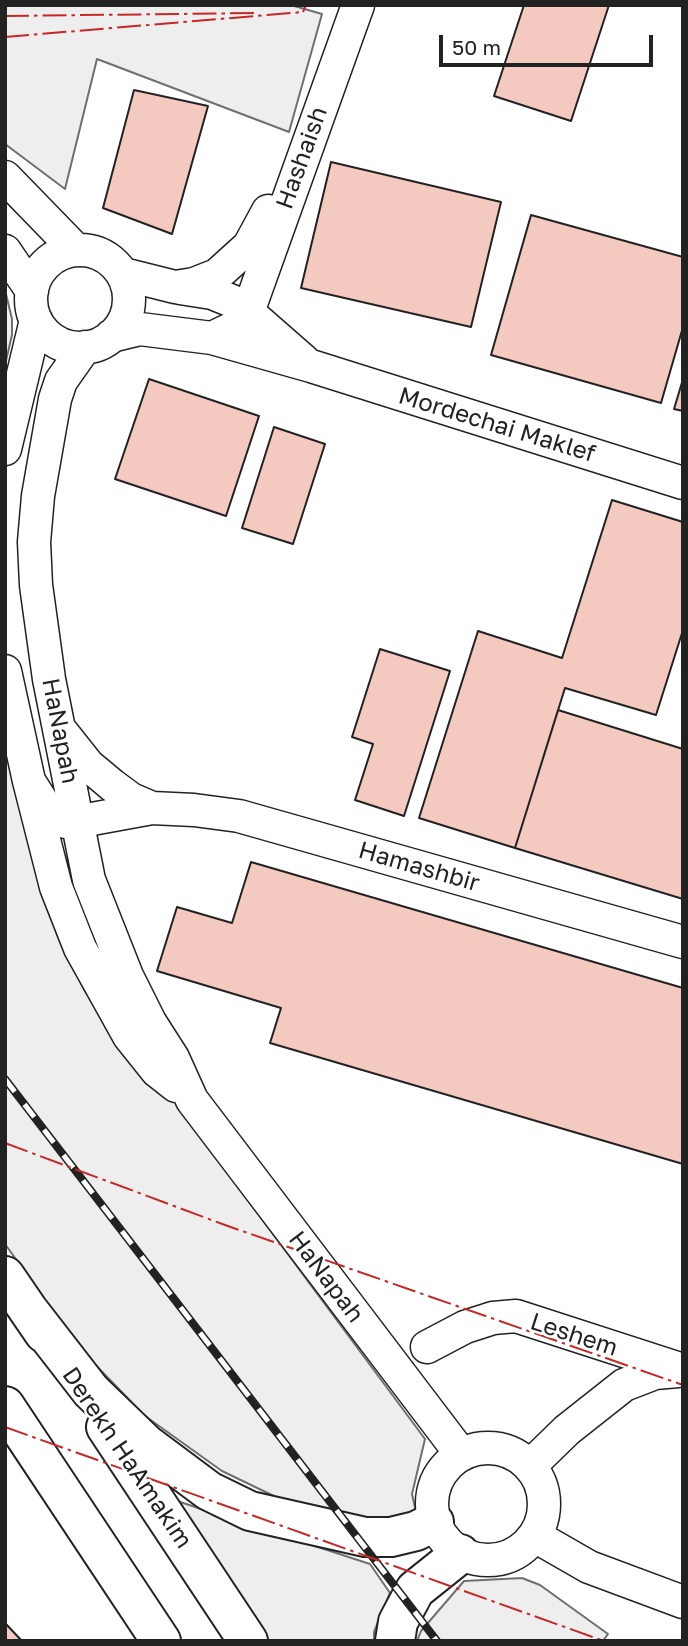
<!DOCTYPE html>
<html>
<head>
<meta charset="utf-8">
<style>
	body { margin:0 }
	#map { position:relative; width:688px; height:1646px; overflow:hidden; background:#fff; font-family:"Golos Text",sans-serif }
	canvas { display:block }
	.frame { position:absolute; inset:0; border:7px solid #222; pointer-events:none }
	.scale { position:absolute; left:439px; top:35px; width:214px; height:32px; box-sizing:border-box; border:4px solid #222; border-top:0; padding-left:9px; font-size:21px; line-height:24px; white-space:nowrap; color:#222; -webkit-text-stroke:5px #fff; paint-order:stroke }
</style>
</head>
<body>
<div id="map">
<canvas width="688" height="1646"></canvas>
<div class="frame"></div>
<div class="scale">50 m</div>
</div>
<script>
const ctx = document.querySelector('canvas').getContext('2d');
ctx.lineJoin = 'round';
function fill(path, color) { ctx.fillStyle = color; ctx.fill(path, 'evenodd'); }
const shape = rows => new Path2D(rows.map(r => 'M' + r).join(''));
function trace(path, color, width, dash) { ctx.strokeStyle = color; ctx.lineWidth = width; ctx.lineCap = dash ? 'butt' : 'round'; ctx.setLineDash(dash || []); ctx.stroke(path); }
function write(font, color, halo, rows, align = 'center') {
  ctx.font = font + ' "Golos Text",sans-serif'; ctx.lineWidth = 5; ctx.setLineDash([]); ctx.textBaseline = 'middle'; ctx.strokeStyle = halo; ctx.fillStyle = color; for (const [text, x, y, turn = 0] of rows) {
    ctx.save(); ctx.translate(x, y); ctx.rotate((+turn || 0) * Math.PI / 180); ctx.textAlign = isNaN(turn) ? turn : align; if (halo) ctx.strokeText(text, 0, 0); ctx.fillText(text, 0, 0); ctx.restore();
  }
}
const green = shape([
	[5,5,291,5,322,14,289,132,97,59,65,189,5,144,5,5],
	[5,290,12,319,12,335,5,365,5,290],
	[5,738,37,877,58,937,85,991,134,1064,172,1098,425,1439,412,1494,418,1521,385,1528,278,1498,222,1471,145,1416,81,1350,5,1244,5,738],
	[174,1500,370,1564,390,1593,374,1632,374,1641,268,1641,174,1500],
	[522,1578,540,1585,608,1634,603,1641,417,1641,421,1631,464,1581,522,1578]
]);
fill(green, '#eee');
trace(green, '#6f6f6f', 2);
const building = shape([
	[524,5,609,5,571,121,494,96,524,5],
	[134,90,208,106,172,234,103,208,134,90],
	[331,162,501,202,471,327,301,288,331,162],
	[531,215,683,257,683,327,661,403,491,355,531,215],
	[149,379,259,416,226,516,115,479,149,379],
	[683,379,683,411,674,409,683,379],
	[274,427,325,444,293,544,242,528,274,427],
	[612,500,683,522,683,630,656,715,565,688,515,848,419,818,478,631,562,658,612,500],
	[380,649,450,671,404,816,355,800,373,744,352,737,380,649],
	[558,710,683,749,683,899,515,848,558,710],
	[251,862,683,988,683,1164,270,1043,281,1008,157,971,177,907,232,923,251,862],
	[5,1623,22,1641,5,1641,5,1623]
]);
fill(building, '#f3c9c0');
trace(building, '#222', 2);
const minor = shape([
	[5,177,76,250],
	'31 299a49 49 0 1 1 98 0a49 49 0 1 1-98 0Z',
	[5,251,32,291],
	[123,274,175,287,194,284,217,275,249,246,268,211],
	[180,288,212,293,232,301,248,312,304,361],
	[111,336,140,329,212,338,311,366,683,483],
	[212,338,233,328,248,312,358,5],
	[85,347,61,381,55,399,38,496,34,542,36,585,49,679,89,880,127,976,150,1022,173,1058,192,1100,461,1454],
	[5,449,36,320],
	[5,671,29,781,56,887,80,948,129,1036,157,1071,176,1086],
	[61,731,88,765,112,785,131,799,152,808],
	[29,781,46,808,61,821,70,823,152,808,194,810,239,816,683,942],
	[427,1347,465,1327,493,1318,516,1316,683,1370],
	'432 1504a56 56 0 1 1 112 0a56 56 0 1 1-112 0Z',
	[530,1466,567,1430,624,1385,655,1373,678,1371],
	[535,1536,589,1567,683,1602]
]);
const highway = shape([
	[5,1276,44,1333],
	[29,1311,91,1391,146,1444,209,1491,250,1511,365,1537,391,1537,416,1531,434,1522],
	[5,1406,161,1641],
	[106,1427,248,1641],
	[395,1641,398,1622,415,1590,460,1554]
]);
trace(minor, '#222', 35);
trace(highway, '#222', 42);
trace(minor, '#fff', 32);
trace(highway, '#fff', 38);
const rail = shape([
	[5,1079,437,1641]
]);
trace(rail, '#222', 8);
trace(rail, '#fff', 5, [16]);
trace(shape([
	[303,12,306,5],
	[5,16,258,13],
	[5,37,303,12],
	[5,1143,225,1225,683,1385],
	[5,1427,604,1641]
]), '#c62828', 2, [24, 5, 3.5, 5]);
write('24px', '#222', '#fff', [
	["Hashaish",302,158,-70],
	["Mordechai Maklef",497,425,17],
	["HaNapah",60,731,79],
	["Hamashbir",419,867,16],
	["HaNapah",326,1277,53],
	["Leshem",574,1335,18],
	["Derekh HaAmakim",127,1458,56]
]);
</script>
</body>
</html>
